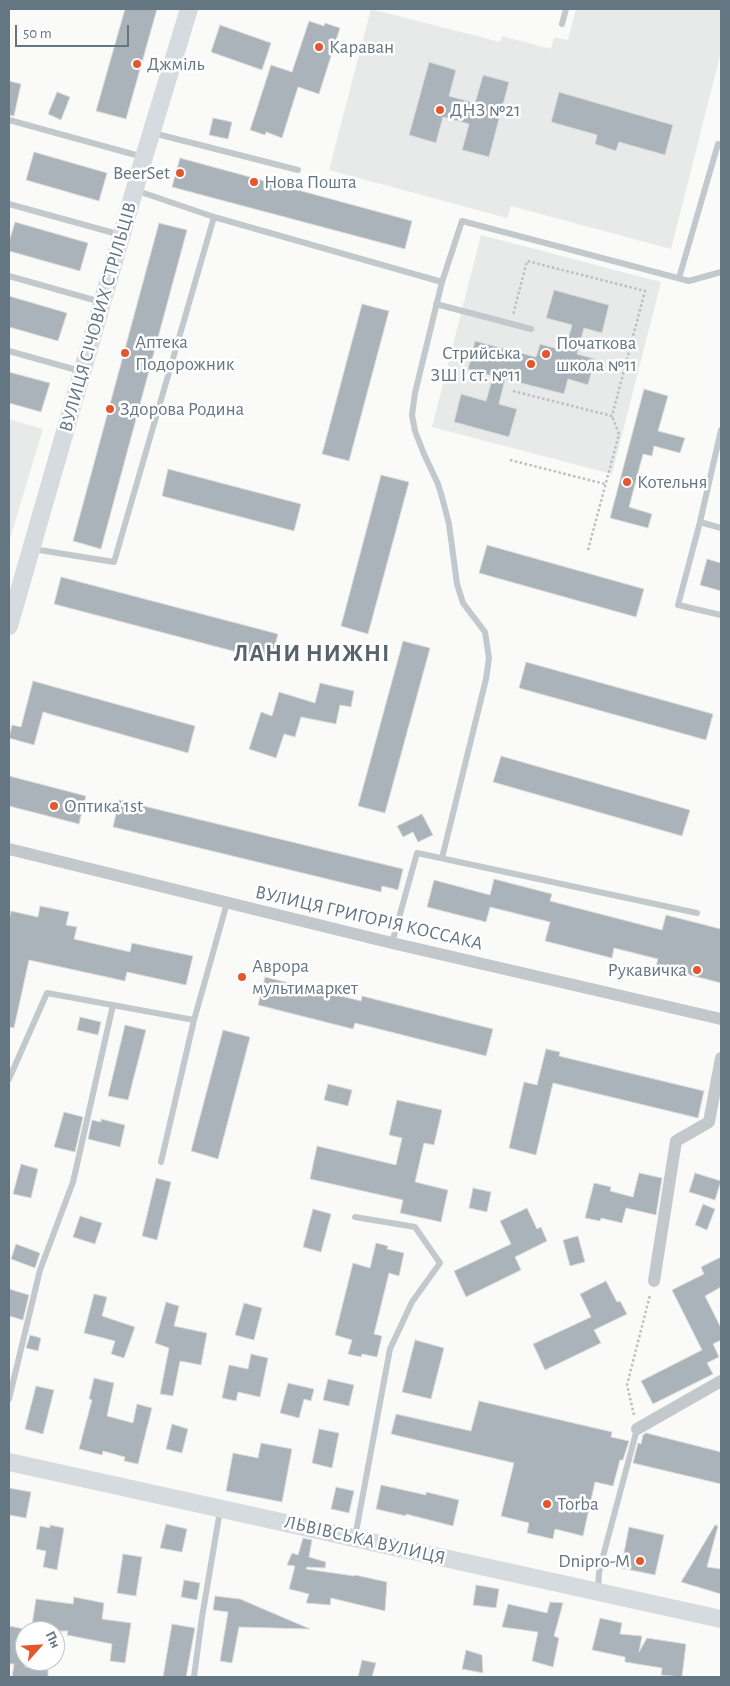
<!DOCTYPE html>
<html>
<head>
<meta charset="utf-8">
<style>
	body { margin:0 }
	#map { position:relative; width:730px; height:1686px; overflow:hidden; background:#fafaf8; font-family:"Alegreya Sans",sans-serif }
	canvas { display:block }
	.frame { position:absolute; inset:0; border:10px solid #657683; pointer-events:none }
	.north { position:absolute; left:15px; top:1621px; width:50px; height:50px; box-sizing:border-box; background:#fff; border:1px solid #c1c8cd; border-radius:50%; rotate:64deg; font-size:14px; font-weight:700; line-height:20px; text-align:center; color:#657683 }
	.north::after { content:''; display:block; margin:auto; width:18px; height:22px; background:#e4572e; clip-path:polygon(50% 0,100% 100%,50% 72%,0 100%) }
	.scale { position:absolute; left:15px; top:25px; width:114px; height:22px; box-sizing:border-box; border:2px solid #657683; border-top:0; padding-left:6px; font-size:15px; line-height:18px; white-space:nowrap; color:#657683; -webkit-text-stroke:4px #fff; paint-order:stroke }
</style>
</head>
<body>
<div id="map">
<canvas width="730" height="1686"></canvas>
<div class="frame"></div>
<div class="north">Пн</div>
<div class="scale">50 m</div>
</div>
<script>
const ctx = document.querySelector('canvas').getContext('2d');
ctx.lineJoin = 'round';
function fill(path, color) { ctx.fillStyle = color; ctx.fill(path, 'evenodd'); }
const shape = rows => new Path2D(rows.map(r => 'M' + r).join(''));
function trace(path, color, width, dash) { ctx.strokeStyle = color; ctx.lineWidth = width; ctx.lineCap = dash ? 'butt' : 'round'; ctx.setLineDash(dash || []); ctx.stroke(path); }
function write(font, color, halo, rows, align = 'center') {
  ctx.font = font + ' "Alegreya Sans",sans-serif'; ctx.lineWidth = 5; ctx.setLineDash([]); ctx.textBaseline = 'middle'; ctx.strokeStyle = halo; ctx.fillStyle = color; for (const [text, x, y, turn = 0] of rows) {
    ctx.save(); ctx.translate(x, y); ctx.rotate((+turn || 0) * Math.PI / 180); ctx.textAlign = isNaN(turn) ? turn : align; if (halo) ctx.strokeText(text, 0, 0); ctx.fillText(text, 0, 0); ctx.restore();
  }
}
fill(shape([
	[371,9,500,42,502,36,551,49,554,37,568,40,576,9,721,9,721,52,671,249,511,206,507,218,329,170],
	[481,235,661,282,612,474,432,427],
	[9,419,43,429,9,542]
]), '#e8e9e9');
const building = shape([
	[125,9,157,9,126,119,96,111,125,9],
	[309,21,324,26,325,23,340,28,319,94,298,87,282,138,266,132,265,135,250,130,271,65,292,72,309,21],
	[220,25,271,43,262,70,211,52,220,25],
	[429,62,456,70,449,96,475,103,483,75,509,82,489,157,462,150,469,124,443,117,436,143,409,135,429,62],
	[9,81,21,84,14,116,9,115,9,81],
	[57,92,70,97,61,120,48,114,57,92],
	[559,92,673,125,665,155,619,142,616,151,595,144,597,135,551,122,559,92],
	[213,118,232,122,228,139,209,135,213,118],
	[34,152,107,173,99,201,26,180,34,152],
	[180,158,412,221,405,249,172,187,180,158],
	[15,222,88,243,80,271,9,251,9,242,15,222],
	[159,223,187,230,101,549,73,541,159,223],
	[554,290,609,305,602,333,584,328,577,354,595,359,588,385,568,379,564,394,505,379,499,404,517,409,509,437,454,422,461,394,486,401,493,376,468,369,475,341,536,357,540,344,565,351,572,325,546,318,554,290],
	[9,296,67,313,58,341,9,327,9,296],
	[362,304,389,311,349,461,322,454,362,304],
	[9,372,50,383,41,412,9,403,9,372],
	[644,389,668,396,658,431,685,438,680,453,654,446,652,456,643,454,629,507,652,514,648,528,610,518,644,389],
	[168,469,301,504,294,531,162,496,168,469],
	[381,475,409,482,368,634,341,626,381,475],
	[487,545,644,589,636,617,479,573,487,545],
	[707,559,721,563,721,591,700,585,707,559],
	[61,577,278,634,271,661,54,604,61,577],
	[403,641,430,648,385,813,358,806,403,641],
	[526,662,713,714,706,740,519,688,526,662],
	[33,681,195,726,188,753,43,712,34,745,9,738,12,725,21,727,33,681],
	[320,683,354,691,351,707,340,705,336,724,301,717,295,737,284,734,276,758,249,749,261,712,272,716,279,692,315,703,320,683],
	[501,756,690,810,682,836,493,782,501,756],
	[9,776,86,796,79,824,9,806,9,776],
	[119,800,403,869,398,890,382,886,381,892,113,827,119,800],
	[422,814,433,835,418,842,413,832,403,837,397,826,422,814],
	[494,879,552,894,550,901,662,930,666,915,721,929,721,983,656,966,658,959,614,948,612,958,545,941,550,922,490,907,486,922,427,907,434,880,490,895,494,879],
	[40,906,69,912,66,925,77,927,74,939,130,952,132,943,193,956,186,985,127,972,125,981,29,960,14,1028,9,1027,9,921,11,911,38,917,40,906],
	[265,977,361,1001,362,996,493,1029,486,1056,355,1023,353,1029,258,1005,265,977],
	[80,1017,101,1022,98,1035,77,1030,80,1017],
	[125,1025,146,1030,128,1100,108,1096,125,1025],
	[223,1030,250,1037,218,1159,191,1151,223,1030],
	[546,1049,560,1052,559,1056,704,1091,698,1118,553,1083,536,1155,509,1148,524,1082,537,1085,546,1049],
	[328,1084,352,1090,348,1106,324,1100,328,1084],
	[397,1100,442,1110,434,1145,424,1143,415,1182,448,1190,441,1222,400,1213,403,1200,310,1179,317,1146,396,1165,402,1138,389,1135,397,1100],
	[64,1112,83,1117,75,1152,54,1147,64,1112],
	[101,1119,125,1125,120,1147,88,1139,92,1120,101,1122,101,1119],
	[21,1164,38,1169,31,1198,13,1194,21,1164],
	[639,1173,662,1178,656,1215,626,1208,622,1223,601,1218,600,1221,585,1218,594,1183,611,1187,610,1191,633,1197,639,1173],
	[695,1173,721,1181,715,1200,689,1192,695,1173],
	[156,1178,171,1182,157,1240,142,1236,156,1178],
	[473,1188,491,1192,487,1212,469,1208,473,1188],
	[703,1204,715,1209,707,1230,695,1225,703,1204],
	[527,1208,537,1229,541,1227,547,1241,515,1257,521,1270,466,1297,454,1271,511,1244,500,1221,527,1208],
	[313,1209,331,1214,321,1252,303,1247,313,1209],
	[80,1216,102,1223,95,1244,73,1237,80,1216],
	[578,1236,585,1262,570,1266,563,1240,578,1236],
	[376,1243,388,1246,387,1249,404,1253,399,1276,389,1273,374,1334,382,1336,377,1357,362,1354,361,1357,348,1354,352,1340,335,1335,353,1263,370,1268,376,1243],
	[16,1244,40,1253,35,1268,11,1259,16,1244],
	[721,1257,721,1287,705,1296,721,1328,721,1340,713,1344,719,1357,707,1363,713,1374,653,1404,641,1381,702,1350,672,1290,704,1274,701,1267,721,1257],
	[606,1281,617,1302,620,1301,627,1314,594,1330,601,1343,545,1370,533,1344,591,1317,580,1294,606,1281],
	[9,1289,29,1295,23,1320,9,1316,9,1289],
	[94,1294,107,1297,102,1316,135,1327,124,1358,111,1354,115,1341,84,1333,94,1294],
	[166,1302,179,1306,174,1326,207,1333,201,1365,180,1361,173,1396,160,1394,169,1348,155,1343,166,1302],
	[244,1303,262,1308,254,1340,235,1335,244,1303],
	[30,1335,41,1338,38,1351,26,1348,30,1335],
	[415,1340,444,1348,431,1399,402,1392,415,1340],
	[251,1354,268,1358,260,1397,238,1392,236,1401,222,1398,229,1365,248,1369,251,1354],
	[94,1378,114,1383,107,1416,133,1423,137,1404,152,1408,138,1464,124,1461,125,1457,103,1451,102,1455,79,1449,92,1400,89,1399,94,1378],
	[328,1379,354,1385,349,1406,323,1400,328,1379],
	[288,1383,314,1389,311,1401,304,1399,299,1418,280,1413,288,1383],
	[36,1386,54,1390,43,1434,25,1429,36,1386],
	[479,1401,612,1432,611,1437,629,1441,623,1460,620,1460,613,1486,595,1482,583,1536,555,1529,553,1539,527,1533,529,1523,501,1516,514,1463,391,1434,396,1414,471,1431,479,1401],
	[172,1424,188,1429,182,1453,166,1449,172,1424],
	[319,1429,339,1433,332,1468,312,1463,319,1429],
	[646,1433,721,1452,721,1484,633,1463,638,1443,641,1444,643,1435,646,1433],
	[261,1443,292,1449,282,1502,226,1491,233,1453,258,1458,261,1443],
	[381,1485,426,1495,426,1492,459,1500,453,1526,406,1514,406,1516,376,1509,381,1485],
	[336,1487,354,1491,349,1513,331,1509,336,1487],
	[9,1488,31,1492,26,1518,9,1515,9,1488],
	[166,1524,187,1529,182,1552,160,1548,166,1524],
	[50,1525,64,1528,57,1570,43,1567,46,1551,36,1549,40,1526,50,1528,50,1525],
	[715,1525,718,1526,707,1567,721,1569,721,1594,681,1582,715,1525],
	[629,1527,664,1535,655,1575,621,1568,629,1527],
	[303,1538,312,1540,309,1557,326,1562,325,1568,307,1567,306,1569,354,1576,355,1575,387,1582,385,1611,331,1598,330,1605,306,1603,309,1594,289,1589,295,1566,287,1565,292,1553,298,1555,303,1538],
	[123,1554,142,1557,136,1596,117,1593,123,1554],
	[184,1580,200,1583,197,1600,181,1597,184,1580],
	[476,1585,499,1589,496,1608,473,1605,476,1585],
	[215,1596,240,1599,310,1629,239,1627,232,1663,220,1661,228,1612,213,1610,215,1596],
	[74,1597,104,1603,102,1619,131,1623,125,1663,110,1661,112,1644,67,1635,68,1631,31,1631,36,1599,73,1604,74,1597],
	[550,1602,563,1603,554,1636,559,1638,553,1667,532,1661,538,1632,502,1627,508,1604,547,1613,550,1602],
	[600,1618,622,1623,620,1634,642,1636,639,1652,647,1638,686,1644,682,1677,661,1675,662,1668,625,1662,625,1657,592,1650,600,1618],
	[172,1624,195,1628,186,1677,163,1677,172,1624],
	[9,1626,25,1629,25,1667,48,1670,48,1677,12,1677,14,1664,9,1664,9,1626],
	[466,1650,482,1655,483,1673,462,1669,466,1650],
	[362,1660,376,1663,372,1677,358,1677,362,1660]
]);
fill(building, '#aab3b9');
trace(building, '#dcdcda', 1);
trace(shape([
	[513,391,612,416,645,291,527,261,513,315],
	[510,460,605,484],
	[588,550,619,434,612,416],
	[634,1415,627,1385,650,1295]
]), '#bbbfc2', 2.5, [2.5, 2.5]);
trace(shape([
	[562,24,566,9],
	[9,120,143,157],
	[153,133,298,170],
	[135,190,214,217,442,282,415,393,412,415,415,431,424,454,438,484,442,497,449,524,457,584,463,603,485,632,489,658,486,679,442,858],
	[9,204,121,235],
	[9,276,101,302],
	[679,278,718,144],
	[442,282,462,221,689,281,721,272],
	[436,304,531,329],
	[9,351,80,371],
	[721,430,700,522,678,605,721,615],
	[700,522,721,528],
	[33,549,114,562,214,217],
	[392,943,417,853,697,913],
	[9,1079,47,993,194,1020,227,903],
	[161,1162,194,1020],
	[9,1399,40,1270,73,1182,113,1005],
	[355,1537,390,1349,412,1302,440,1263,415,1227,355,1217],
	[598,1591,599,1573,602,1560,637,1429],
	[194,1677,202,1617,220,1511]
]), '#c3c8cc', 6);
trace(shape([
	[9,849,392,943,721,1019],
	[654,1281,676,1141,709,1122,721,1058],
	[637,1429,721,1381]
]), '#c3c8cc', 12);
trace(shape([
	[9,626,144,157,189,9],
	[9,1462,721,1619]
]), '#d6dbdf', 18);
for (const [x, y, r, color] of [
	[319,47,5,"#e4572e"],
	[137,64,5,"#e4572e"],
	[440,110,5,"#e4572e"],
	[180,173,5,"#e4572e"],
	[254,182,5,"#e4572e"],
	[125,353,5,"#e4572e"],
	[546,354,5,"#e4572e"],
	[531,364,5,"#e4572e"],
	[110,409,5,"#e4572e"],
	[627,482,5,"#e4572e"],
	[54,806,5,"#e4572e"],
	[697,970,5,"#e4572e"],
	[242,977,5,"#e4572e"],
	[547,1504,5,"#e4572e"],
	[640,1561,5,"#e4572e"]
]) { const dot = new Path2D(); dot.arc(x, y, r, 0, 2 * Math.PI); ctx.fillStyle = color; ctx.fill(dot); trace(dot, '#fff', 2); }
write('19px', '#657683', '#fff', [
	["Караван",329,47],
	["Джміль",147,64],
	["ДНЗ №21",450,110],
	["BeerSet",170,173,"right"],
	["Нова Пошта",264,182],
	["Аптека",135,342],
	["Подорожник",135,364],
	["Початкова",556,343],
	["школа №11",556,365],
	["Стрийська",521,353,"right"],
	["ЗШ I ст. №11",521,375,"right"],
	["Здорова Родина",120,409],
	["Котельня",637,482],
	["Оптика 1st",64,806],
	["Аврора",252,966],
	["мультимаркет",252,988],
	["Рукавичка",687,970,"right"],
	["Torba",557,1504],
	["Dnipro-M",630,1561,"right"]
], 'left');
write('19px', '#657683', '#fff', [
	["ВУЛИЦЯ СІЧОВИХ СТРІЛЬЦІВ",98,317,-74],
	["ВУЛИЦЯ ГРИГОРІЯ КОССАКА",369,918,13],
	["ЛЬВІВСЬКА ВУЛИЦЯ",365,1540,13]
]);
ctx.letterSpacing = '1px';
write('bold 24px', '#57646e', '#fff', [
	["ЛАНИ НИЖНІ",312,654]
]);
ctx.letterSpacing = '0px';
</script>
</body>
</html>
